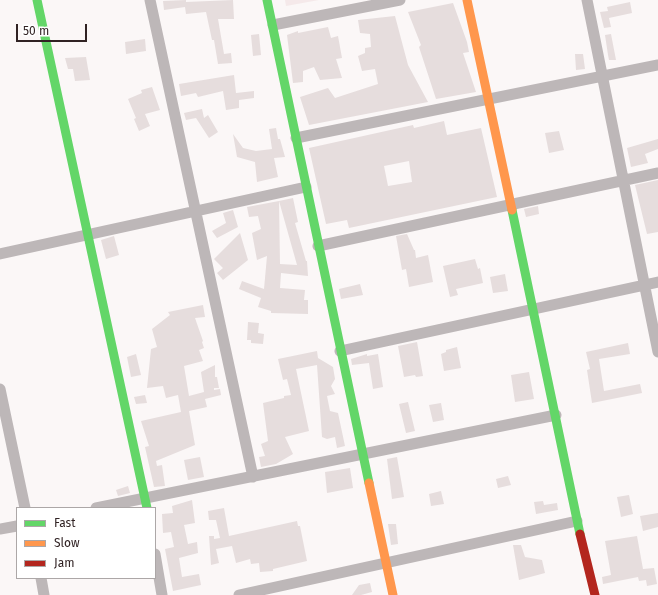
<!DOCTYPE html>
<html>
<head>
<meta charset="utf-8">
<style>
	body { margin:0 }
	#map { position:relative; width:658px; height:595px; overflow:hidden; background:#fbf7f7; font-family:"Fira Sans",sans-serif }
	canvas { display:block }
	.legend { position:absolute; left:16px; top:507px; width:140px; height:72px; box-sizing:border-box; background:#fff; border:1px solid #aca7a7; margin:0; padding:5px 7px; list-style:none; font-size:12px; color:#302223 }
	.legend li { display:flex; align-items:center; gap:8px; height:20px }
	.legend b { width:20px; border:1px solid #aca7a7 }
	.scale { position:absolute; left:16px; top:24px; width:71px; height:18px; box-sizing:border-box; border:2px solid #302223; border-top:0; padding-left:5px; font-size:12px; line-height:14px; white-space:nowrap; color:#302223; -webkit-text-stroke:3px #fff; paint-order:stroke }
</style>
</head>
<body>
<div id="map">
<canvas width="658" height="595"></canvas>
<ul class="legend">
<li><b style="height:5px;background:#63d668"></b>Fast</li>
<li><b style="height:5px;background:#ff974d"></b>Slow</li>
<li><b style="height:5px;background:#b3261e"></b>Jam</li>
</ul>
<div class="scale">50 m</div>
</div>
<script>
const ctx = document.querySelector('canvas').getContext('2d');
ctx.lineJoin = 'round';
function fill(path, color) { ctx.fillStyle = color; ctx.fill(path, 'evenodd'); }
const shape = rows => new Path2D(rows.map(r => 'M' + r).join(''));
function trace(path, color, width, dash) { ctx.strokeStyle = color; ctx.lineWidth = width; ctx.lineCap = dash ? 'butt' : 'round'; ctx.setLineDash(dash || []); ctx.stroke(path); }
fill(shape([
	[285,0,319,0,286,6]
]), '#f5e9ea');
fill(shape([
	[186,0,186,2,233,0,234,19,218,19,224,54,231,53,232,63,218,64,214,40,212,40,206,12,186,14,185,7,164,10,163,1],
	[630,2,632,13,609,18,611,27,604,28,600,12,608,11,607,7],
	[453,3,467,42,469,52,463,53,476,92,436,99,419,47,421,45,408,12],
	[395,16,408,65,428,102,309,125,300,97,328,88,335,98,378,84,375,69,362,71,358,56,365,53,365,48,371,47,370,34,360,33,358,20],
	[328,27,331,38,338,36,342,58,336,59,342,78,320,80,314,67,303,71,303,82,293,83,287,35,298,31,298,33],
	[259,34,261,55,253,56,251,35],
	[611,34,616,60,609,60,608,55,605,35],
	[145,39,146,51,126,54,125,42],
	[575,54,583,54,585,69,576,70],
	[86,57,90,80,75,81,73,69,68,69,65,58],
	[234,75,236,93,254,91,254,98,239,100,239,108,226,110,223,91,198,97,196,93,181,96,179,84],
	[152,87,160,110,145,114,150,126,139,131,134,119,136,118,128,99,142,93,141,90],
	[202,109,204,118,208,115,218,132,209,138,196,118,186,120,184,113],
	[444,121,447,135,481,128,497,197,349,228,347,220,326,224,309,148,413,125,414,128],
	[409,161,412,182,388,186,384,166],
	[276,128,278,139,280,139,285,157,274,158,278,177,257,182,255,162,237,157,233,134,243,148,256,151,272,149,269,129],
	[559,131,564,150,549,153,545,133],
	[658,139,658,149,645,154,648,163,631,167,627,148],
	[658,180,658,232,647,234,635,185],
	[293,198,298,222,295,223,306,261,307,261,308,276,281,273,280,288,305,290,304,300,308,300,308,314,271,313,271,311,258,307,261,298,239,289,242,281,264,289,267,256,257,260,252,233,261,229,258,216,249,217,247,207,279,201,280,264,297,265,279,201],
	[538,206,539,214,526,217,524,209],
	[233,210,238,227,217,238,212,231,226,223,223,213],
	[240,233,248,260,223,280,217,273,223,268,214,259],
	[407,234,414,250,415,250,416,258,428,255,433,282,409,287,406,269,402,270,396,236],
	[114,236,119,255,106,259,101,240],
	[475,259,478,269,480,268,483,283,456,289,458,295,450,297,443,266],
	[505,274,508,291,493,293,490,277],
	[360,284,363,295,341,299,339,289],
	[203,305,205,317,195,318,203,341,202,342,204,348,199,350,203,361,184,366,189,396,204,392,201,372,215,365,215,377,217,377,219,388,214,388,214,390,220,389,221,395,205,399,207,407,189,411,195,445,156,461,157,466,162,465,165,486,154,487,145,447,149,446,141,421,181,412,178,395,166,398,163,386,147,388,151,349,157,347,152,329,170,315,168,312],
	[248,322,259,323,258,333,264,334,263,344,251,343,251,340,247,340],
	[417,342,423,376,416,377,415,375,404,377,398,346],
	[628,343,630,354,599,359,604,391,640,384,642,393,592,403,587,370,590,369,586,352],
	[457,347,461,368,444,371,441,354,446,352,446,350],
	[317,351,318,358,333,367,335,379,331,386,335,394,327,396,330,411,338,413,345,446,337,448,335,437,327,439,322,437,317,365,296,369,309,431,285,437,293,454,276,464,261,467,259,457,265,456,261,444,268,441,263,403,284,398,284,396,291,395,287,379,283,380,278,359],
	[136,354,141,375,131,377,127,357],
	[367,354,367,356,378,354,383,387,373,389,369,363,352,365,351,359],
	[529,372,534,399,515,402,511,375],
	[145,395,147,403,136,404,134,397],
	[408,402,415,431,406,433,399,404],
	[441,403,444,420,433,422,429,405],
	[200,457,204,477,188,480,184,460],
	[397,457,404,497,392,499,387,459],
	[350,468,353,488,327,493,325,472],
	[508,476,511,485,498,488,496,479],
	[128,486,130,493,118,496,116,490],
	[441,491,444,504,431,506,429,494],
	[629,495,633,514,621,517,617,497],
	[192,500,195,523,184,525,188,544,197,542,198,553,179,558,182,577,199,574,201,585,173,591,165,549,174,547,171,532,163,533,162,514,173,513,172,506],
	[543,501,544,505,557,503,558,510,536,514,534,502],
	[224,508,229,536,297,521,298,526,300,526,307,561,273,569,273,571,260,572,259,563,251,564,250,559,236,563,232,546,216,549,219,563,211,565,209,536,214,536,214,539,220,538,216,520,209,520,208,511],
	[658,513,658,527,643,531,640,516],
	[388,524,396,524,398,544,391,545],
	[637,536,643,569,654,568,657,584,647,586,646,580,639,581,638,577,603,584,602,577,611,575,605,541],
	[513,545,521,545,525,557,542,560,545,573,519,580],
	[370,583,372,592,361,595,352,595,359,585]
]), '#e6dddd');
trace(shape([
	[150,0,253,477],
	[587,0,658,352],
	[273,25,400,0],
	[296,138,658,65],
	[318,246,658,173],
	[0,254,306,187],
	[340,351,658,282],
	[0,389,25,508],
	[96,508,556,415],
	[0,529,17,526],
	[155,554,162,595],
	[41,578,44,595],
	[239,595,577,521]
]), '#bdb7b8', 11);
trace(shape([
	[37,0,147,508],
	[267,0,369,483],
	[512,210,580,534]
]), '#63d668', 9);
trace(shape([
	[467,0,512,210],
	[369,483,393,595]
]), '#ff974d', 9);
trace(shape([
	[580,534,595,595]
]), '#b3261e', 9);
</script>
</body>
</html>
